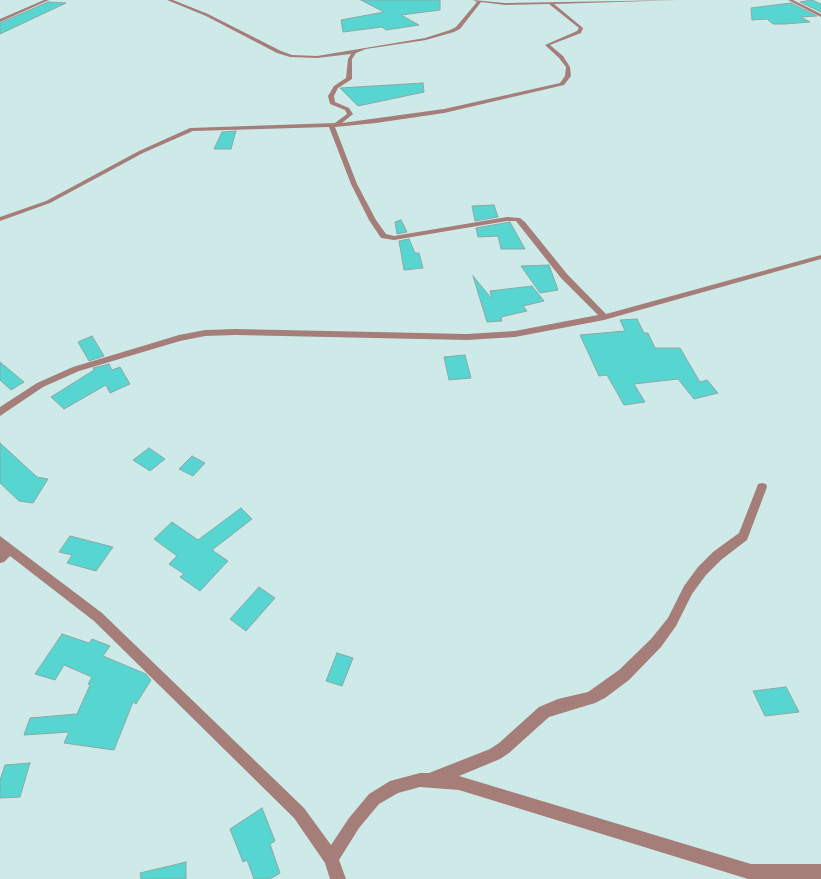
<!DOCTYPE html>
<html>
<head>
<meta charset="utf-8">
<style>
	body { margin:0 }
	canvas { display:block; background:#cdeae8 }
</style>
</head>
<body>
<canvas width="821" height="879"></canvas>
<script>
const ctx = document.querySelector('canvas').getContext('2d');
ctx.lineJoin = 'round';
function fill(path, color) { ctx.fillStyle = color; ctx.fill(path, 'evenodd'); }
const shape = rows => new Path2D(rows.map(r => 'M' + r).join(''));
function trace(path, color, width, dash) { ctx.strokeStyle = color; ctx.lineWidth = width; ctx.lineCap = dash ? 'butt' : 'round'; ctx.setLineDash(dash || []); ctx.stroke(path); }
const building = shape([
	[361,0,440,0,440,10,401,15,419,25,386,30,382,27,343,32,341,20,384,12,361,0],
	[812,0,821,4,821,12,800,2,812,0],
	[48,2,66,3,0,34,0,23,48,2],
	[791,3,817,16,801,17,810,22,785,24,773,24,767,19,752,20,751,8,791,3],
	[423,83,424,92,358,106,340,88,423,83],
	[236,131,231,149,214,149,222,132,236,131],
	[494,205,498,217,475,221,472,206,494,205],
	[401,220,407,232,397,234,395,222,401,220],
	[510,222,525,249,501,249,498,236,478,237,476,228,510,222],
	[409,239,415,253,419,253,423,268,404,270,399,241,409,239],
	[549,265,558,290,540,293,521,266,549,265],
	[473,276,492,299,490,291,532,286,544,301,523,306,527,311,501,317,502,321,487,322,473,276],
	[637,319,644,333,648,333,655,348,680,348,700,382,707,380,718,393,694,399,678,379,634,384,645,402,624,405,607,375,599,376,580,335,625,331,620,320,637,319],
	[92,336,104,356,89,361,78,342,92,336],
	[465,355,471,378,449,380,444,357,465,355],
	[0,362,24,382,11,390,0,380,0,362],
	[109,364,112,370,120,367,130,384,110,393,106,385,64,409,51,397,94,370,93,368,109,364],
	[0,443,37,477,48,479,33,503,19,501,0,483,0,443],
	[149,448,165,459,150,471,133,460,149,448],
	[192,456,205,463,193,476,179,469,192,456],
	[241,508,252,519,212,550,228,561,200,591,180,577,184,574,169,564,177,556,154,539,172,522,198,540,241,508],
	[70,536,113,547,96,571,67,563,72,555,59,552,70,536],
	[259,587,275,598,246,631,230,619,259,587],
	[62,634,89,643,92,639,110,646,103,656,146,674,151,680,136,704,133,702,114,750,64,743,69,732,24,735,30,718,77,714,90,685,88,684,92,677,64,665,55,680,35,674,62,634],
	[337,653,353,658,342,686,326,681,337,653],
	[786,687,799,712,765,716,753,691,786,687],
	[30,763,20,797,0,798,0,780,5,765,30,763],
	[262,808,275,841,270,844,280,873,270,879,254,879,247,860,243,862,230,829,262,808],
	[186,862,186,879,141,879,140,873,186,862]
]);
fill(building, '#56d5d1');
trace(building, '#8ca8a6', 1);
fill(shape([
	[44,0,49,0,0,22,0,19,44,0],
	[167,0,173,0,208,14,281,51,292,55,317,56,425,38,450,30,456,27,477,2,473,0,505,3,679,0,554,4,583,28,581,33,550,45,563,56,570,67,571,76,564,85,444,113,376,123,335,127,357,184,376,220,386,234,394,236,507,217,520,218,525,222,567,274,606,314,821,255,821,259,604,320,515,337,467,340,236,335,205,336,180,341,79,371,43,387,0,416,0,407,37,383,73,367,179,335,205,330,236,329,467,334,515,331,598,315,561,278,516,221,507,221,394,240,381,238,369,220,351,184,329,127,193,131,143,153,50,203,0,221,0,217,46,201,139,151,190,128,335,123,347,114,345,110,330,104,328,96,334,86,346,78,348,59,351,54,317,58,290,57,277,53,206,16,167,0],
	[481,2,505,5,549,4,579,28,577,31,545,45,559,58,566,67,565,76,560,83,444,109,342,123,353,114,349,108,335,102,334,96,338,88,352,79,352,59,356,53,366,49,426,40,454,32,460,29,481,2],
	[788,0,793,0,821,14,821,17,788,0],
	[762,483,766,484,767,487,747,540,721,560,706,575,692,594,676,626,661,647,629,680,605,698,595,703,549,717,509,753,500,759,459,776,751,864,821,864,821,879,748,879,459,790,420,787,398,793,379,804,359,828,339,860,346,879,330,879,325,863,294,818,94,621,10,556,4,562,0,563,0,536,102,613,304,808,331,845,349,818,369,794,390,781,420,773,429,773,490,749,499,743,539,707,558,699,588,692,619,670,651,639,668,618,684,586,698,567,713,552,739,533,757,487,758,484,762,483]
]), '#a67e79');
</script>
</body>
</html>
